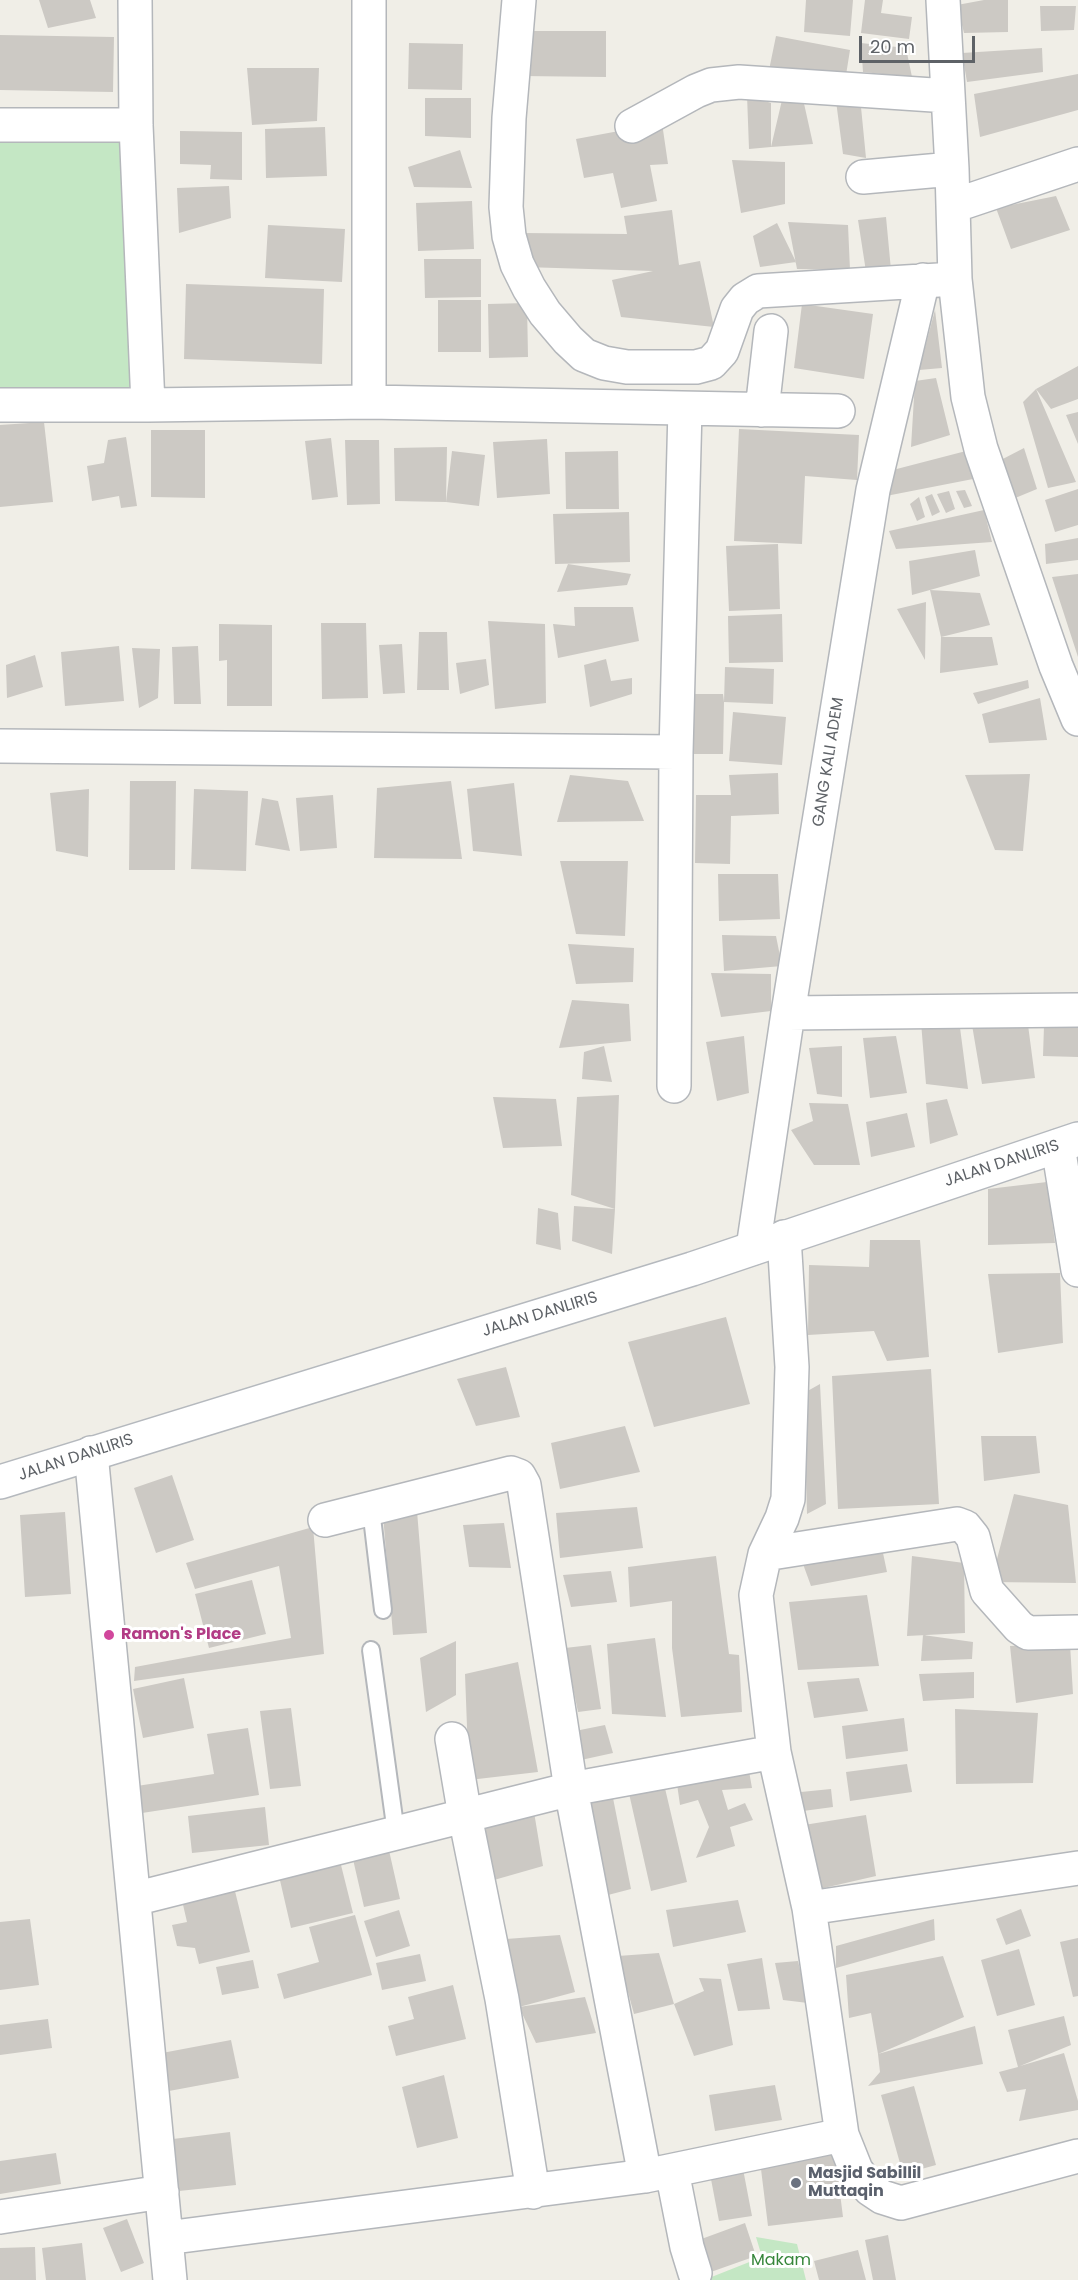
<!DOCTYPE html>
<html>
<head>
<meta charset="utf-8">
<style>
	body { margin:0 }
	#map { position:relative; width:1078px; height:2280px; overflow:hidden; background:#f0eee7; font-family:Poppins,sans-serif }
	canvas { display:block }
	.scale { position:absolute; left:859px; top:36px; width:116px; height:27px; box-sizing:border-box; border:3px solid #5e6267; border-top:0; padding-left:8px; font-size:18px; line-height:21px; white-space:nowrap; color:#5e6267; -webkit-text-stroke:4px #fff; paint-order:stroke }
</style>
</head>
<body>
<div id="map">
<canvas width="1078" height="2280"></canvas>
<div class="scale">20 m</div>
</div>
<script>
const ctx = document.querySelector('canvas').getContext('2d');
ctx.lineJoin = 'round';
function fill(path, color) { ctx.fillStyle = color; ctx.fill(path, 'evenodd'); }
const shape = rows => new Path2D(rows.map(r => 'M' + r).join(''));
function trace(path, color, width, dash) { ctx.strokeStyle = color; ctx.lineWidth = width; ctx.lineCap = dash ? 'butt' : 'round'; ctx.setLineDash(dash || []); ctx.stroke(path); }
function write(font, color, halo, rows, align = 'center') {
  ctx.font = font + ' Poppins,sans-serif'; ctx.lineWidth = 6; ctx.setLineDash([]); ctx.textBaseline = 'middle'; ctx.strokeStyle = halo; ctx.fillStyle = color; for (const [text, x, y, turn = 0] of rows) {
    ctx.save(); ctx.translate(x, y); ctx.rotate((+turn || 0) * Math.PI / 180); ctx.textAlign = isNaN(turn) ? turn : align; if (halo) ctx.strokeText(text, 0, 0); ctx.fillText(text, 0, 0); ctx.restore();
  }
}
fill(shape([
	[0,136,124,137,138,389,0,392],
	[756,2237,797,2244,806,2280,704,2280,762,2257]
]), '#c4e7c4');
fill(shape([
	[39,0,90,0,96,18,48,28],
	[806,0,853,0,850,36,804,32],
	[865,0,883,0,881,13,912,17,909,39,861,33],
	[984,0,1008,0,1008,32,964,33,957,5],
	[1040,6,1076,6,1074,30,1041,31],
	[523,31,606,31,606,77,522,76],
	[0,35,114,37,113,92,0,90],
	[776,36,850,50,846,75,769,70],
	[409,43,463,44,462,90,408,89],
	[861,43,906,48,912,77,863,72],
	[1042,48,1043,72,967,82,962,53],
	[247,68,319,68,317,121,252,125],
	[1078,74,1078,110,980,137,974,94],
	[747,95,771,103,771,147,749,149],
	[425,98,471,98,471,138,425,136],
	[803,99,813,144,771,147,782,100],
	[836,101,861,107,866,158,843,154],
	[662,123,668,164,650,165,657,201,621,208,613,173,584,178,576,139],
	[325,127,327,176,266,178,265,129],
	[180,131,242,132,242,180,210,179,211,165,180,164],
	[460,150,472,188,414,187,408,167],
	[732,160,785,162,785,204,741,213],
	[229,186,231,218,179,233,177,188],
	[1056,196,1070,230,1011,249,996,208],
	[472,201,474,249,418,251,416,203],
	[672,210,679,265,700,261,714,327,621,317,612,280,653,271,524,267,522,233,627,234,624,216],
	[886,217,891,270,867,278,858,220],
	[788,222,848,225,850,270,797,269],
	[777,223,796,262,760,267,753,236],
	[268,225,345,229,342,282,265,278],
	[424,259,481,259,481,297,425,298],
	[186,284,324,289,322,364,184,359],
	[438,300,481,300,481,352,438,352],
	[527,303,528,357,489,358,488,304],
	[802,304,873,314,864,379,794,368],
	[935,310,942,368,919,370],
	[1078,366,1078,399,1051,409,1036,389],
	[936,378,950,435,911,447,915,381],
	[1036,389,1076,482,1048,488,1023,402],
	[1078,412,1078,444,1066,415],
	[44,422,53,502,0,507,0,425],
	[739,429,859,435,857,480,805,476,802,544,734,541],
	[151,430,205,430,205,498,151,497],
	[126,437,137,506,121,508,119,496,92,501,87,466,104,463,108,440],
	[331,438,338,497,312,500,305,441],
	[547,439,550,494,497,498,493,442],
	[345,440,379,440,380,504,347,505],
	[447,447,446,502,452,451,485,455,479,506,446,502,395,501,394,448],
	[1024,448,1037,489,1008,501,997,462],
	[618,451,619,509,566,509,565,452],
	[966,451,973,479,886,496,889,471],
	[1078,489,1078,525,1055,532,1045,500],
	[965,490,972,506,964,508,956,491],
	[949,491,955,509,946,513,937,494],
	[932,494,940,512,932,516,925,497],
	[919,497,925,517,917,521,910,504],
	[984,510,992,542,896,549,889,531],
	[629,512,630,562,555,564,553,514],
	[1078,538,1078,560,1046,564,1045,544],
	[778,544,780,609,729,611,726,546],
	[975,550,980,576,912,595,909,561],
	[568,564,631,574,627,585,557,592],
	[1078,574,1078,657,1052,577],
	[930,590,980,593,990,625,941,637,992,637,998,665,940,673,941,637],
	[926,602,925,660,897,609],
	[574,607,633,607,639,641,558,658,553,624,575,626],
	[782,614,783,662,729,663,728,616],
	[488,621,545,624,546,703,495,709],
	[321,623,366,623,368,698,322,699],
	[219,624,272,625,272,706,227,706,227,660,219,661],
	[419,632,447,632,449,690,417,690],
	[402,644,405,693,383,694,379,645],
	[119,646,124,701,65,706,61,652],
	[198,646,201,704,174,704,172,647],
	[132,648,160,649,158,698,139,708],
	[35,655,43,687,7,698,6,665],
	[486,659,489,685,460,694,456,663],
	[606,659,611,681,632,678,632,694,590,707,584,665],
	[725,667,774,669,773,704,724,702,723,754,693,754,694,694,723,694,724,702],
	[1028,680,1029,688,978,704,973,693],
	[1040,698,1047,740,989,743,982,714],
	[733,712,786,717,782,765,729,761],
	[778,773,779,814,731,816,730,864,695,863,696,795,731,795,729,775],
	[1030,774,1023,851,995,850,965,775],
	[570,775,628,781,644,821,557,822],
	[130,781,176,781,175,870,129,870],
	[451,781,462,859,374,858,377,788],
	[514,783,522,856,473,851,467,789],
	[89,789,88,857,56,851,50,793],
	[194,789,248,791,246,871,191,869],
	[333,795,337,848,300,851,296,798],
	[262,798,278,801,290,851,255,845],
	[560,861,628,861,625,936,576,934],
	[718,874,778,874,780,919,719,921],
	[722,935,776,936,782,966,724,971],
	[568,944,634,948,633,982,576,984],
	[711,973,771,974,771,1011,721,1017],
	[572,1000,629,1004,631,1041,559,1048],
	[959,1020,968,1089,926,1084,921,1022],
	[972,1025,1028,1025,1035,1078,982,1084],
	[1078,1025,1078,1057,1043,1056,1044,1026],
	[744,1036,749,1093,717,1101,706,1042],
	[896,1036,907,1093,870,1098,863,1038],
	[604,1046,612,1082,582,1079,584,1052],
	[842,1046,842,1097,817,1094,809,1048],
	[619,1095,615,1209,571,1195,577,1097],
	[493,1097,556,1099,562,1146,503,1148],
	[947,1099,958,1135,930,1144,926,1103],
	[809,1103,848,1104,860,1165,814,1165,791,1130,813,1121],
	[907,1113,915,1147,871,1157,866,1122],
	[1047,1182,1055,1243,988,1245,988,1189],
	[574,1206,615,1209,612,1254,572,1241],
	[538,1208,558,1213,561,1250,536,1244],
	[870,1240,920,1240,929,1357,887,1361,874,1331,808,1335,809,1265,869,1267],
	[1060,1273,1063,1343,998,1353,988,1274],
	[726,1317,750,1404,654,1427,628,1342],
	[506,1367,520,1417,476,1426,457,1379],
	[931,1369,939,1504,838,1509,832,1376],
	[820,1384,826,1504,807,1514,804,1393],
	[625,1426,640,1472,560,1489,551,1443],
	[981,1436,1036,1436,1040,1473,984,1481],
	[172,1475,194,1540,156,1553,134,1488],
	[1014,1494,1068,1505,1076,1583,991,1582],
	[637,1507,643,1548,560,1558,556,1513],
	[417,1511,427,1633,393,1635,383,1515],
	[65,1512,71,1594,25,1597,20,1515],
	[504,1523,511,1568,469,1567,463,1525],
	[313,1527,324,1654,134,1681,135,1667,291,1638,279,1566,195,1589,186,1563],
	[883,1553,887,1572,811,1586,803,1564],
	[716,1556,729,1654,739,1655,742,1712,681,1717,672,1648,672,1601,630,1607,628,1567],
	[912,1556,964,1563,965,1633,907,1636],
	[611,1571,617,1602,571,1607,563,1575],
	[252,1580,266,1634,209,1648,195,1594],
	[867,1595,879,1666,798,1670,789,1602],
	[923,1635,973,1642,972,1659,921,1661],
	[655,1638,666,1717,612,1714,607,1644],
	[456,1641,456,1695,426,1712,420,1658],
	[1070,1644,1073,1694,1016,1703,1010,1646],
	[591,1645,601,1709,578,1712,565,1648],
	[518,1662,538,1772,469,1780,465,1674],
	[974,1672,974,1698,923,1701,919,1674],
	[184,1678,194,1728,143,1738,133,1689],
	[859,1678,868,1711,814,1718,807,1682],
	[291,1708,301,1786,270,1789,260,1711],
	[955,1709,1038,1713,1033,1783,956,1784],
	[904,1718,908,1751,846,1759,842,1726],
	[605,1725,613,1753,581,1760,575,1731],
	[248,1728,259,1795,142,1813,137,1786,214,1774,207,1734],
	[907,1764,912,1792,850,1801,846,1772],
	[749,1771,752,1788,722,1790,728,1810,745,1803,753,1820,730,1827,735,1846,696,1858,709,1827,698,1800,680,1805,677,1784],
	[664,1784,687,1882,651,1891,628,1789],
	[831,1789,833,1807,803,1811,801,1792],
	[613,1798,631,1889,608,1895,588,1800],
	[265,1807,269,1845,192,1853,188,1816],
	[534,1812,543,1866,494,1880,484,1825],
	[866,1815,876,1876,815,1890,804,1825],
	[388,1846,400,1899,364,1907,352,1855],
	[340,1861,353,1913,291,1928,279,1876],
	[233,1883,250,1952,199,1964,195,1948,177,1946,172,1925,187,1922,181,1896],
	[738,1900,746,1932,673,1947,666,1910],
	[1021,1909,1031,1936,1006,1945,996,1919],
	[399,1910,410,1946,376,1957,364,1921],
	[355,1915,372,1975,284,1999,277,1974,319,1962,309,1927],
	[30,1919,39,1985,0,1990,0,1922],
	[934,1919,935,1940,836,1968,836,1946],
	[560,1935,575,1992,519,2007,585,1997,596,2033,536,2043,519,2007,506,1939],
	[1078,1938,1078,1996,1073,1997,1060,1942],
	[1019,1949,1035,2005,997,2016,981,1960],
	[659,1953,674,2004,634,2014,618,1956],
	[420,1954,426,1981,382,1990,376,1963],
	[943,1956,964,2017,878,2054,871,2013,849,2018,846,1975],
	[762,1958,770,2009,738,2011,727,1964],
	[253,1960,259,1988,222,1995,216,1967],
	[798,1961,808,2003,783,2000,775,1963],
	[699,1978,721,1979,733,2045,694,2056,674,2004,704,1991],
	[453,1985,466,2039,396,2056,388,2026,414,2019,408,1997],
	[1064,2016,1071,2045,1020,2066,1064,2053,1078,2101,1078,2110,1019,2121,1026,2089,1007,2092,999,2072,1018,2067,1008,2030],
	[48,2019,52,2048,0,2055,0,2025],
	[975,2026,983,2064,868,2086,880,2072,878,2054],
	[231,2040,239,2078,169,2091,162,2053],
	[444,2075,458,2138,417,2148,402,2087],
	[775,2085,782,2120,715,2131,709,2095],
	[914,2086,936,2165,903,2174,881,2095],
	[230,2132,236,2185,179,2191,173,2139],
	[56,2153,61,2184,0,2194,0,2161],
	[835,2153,843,2217,768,2226,760,2161],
	[743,2169,752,2216,719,2221,710,2174],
	[127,2219,144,2263,121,2272,103,2228],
	[745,2223,756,2256,708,2273,696,2241],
	[888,2235,896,2280,873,2280,865,2240],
	[82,2243,86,2280,46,2280,42,2248],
	[35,2247,36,2280,0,2280,0,2248],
	[858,2250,866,2280,819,2280,814,2261]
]), '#ccc9c4');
const lane = shape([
	[371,1509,383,1610],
	[371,1650,396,1833]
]);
const street = shape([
	[135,0,136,125,148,405],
	[369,0,369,402],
	[519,0,509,118,506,207,509,236,517,264,529,288,545,313,568,340,584,355,604,363,627,367,696,367,711,363,722,351,737,309,745,299,758,291,955,279],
	[943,0,952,169,955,279,968,397,981,449,1056,666,1078,719],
	[0,125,136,125],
	[632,126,696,91,711,85,739,82,948,96],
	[863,177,952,169],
	[953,206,1078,164],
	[0,405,148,405,369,402,838,411],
	[762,410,771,331],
	[0,746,676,752,685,409],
	[788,1013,1078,1010],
	[674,1086,676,752],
	[1058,1146,1078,1270],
	[753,1248,788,1013,873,490,923,280],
	[91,1453,170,2280],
	[325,1520,511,1473,519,1476,524,1485,571,1789,645,2176],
	[765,1554,957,1524,965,1527,973,1537,987,1591,1019,1627,1028,1633,1078,1632],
	[452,1739,465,1816,502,1999,533,2192],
	[134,1899,571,1789,774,1752],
	[809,1908,1078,1868],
	[842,2135,856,2170,870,2189,882,2197,901,2203,1078,2156],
	[672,2171,687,2247,695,2273],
	[0,2217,162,2192],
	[166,2238,645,2176,842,2135,809,1908,774,1752,756,1595,765,1554,782,1518,788,1499,792,1367,784,1237]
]);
const secondary = shape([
	[0,1482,692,1269,1078,1139]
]);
trace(lane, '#b4b7bb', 20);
trace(street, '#b4b7bb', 36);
trace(secondary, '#b5b9be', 36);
trace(lane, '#fff', 16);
trace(street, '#fff', 33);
trace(secondary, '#fff', 33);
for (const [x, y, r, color] of [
	[109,1635,6,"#d1479c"],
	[796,2183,6,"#6b7280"]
]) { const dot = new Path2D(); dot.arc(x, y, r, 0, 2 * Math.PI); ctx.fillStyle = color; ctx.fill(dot); trace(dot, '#fff', 2); }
write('16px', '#5e6267', '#fff', [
	["GANG KALI ADEM",829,762,-81],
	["JALAN DANLIRIS",1002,1164,-18],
	["JALAN DANLIRIS",540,1315,-17],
	["JALAN DANLIRIS",76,1458,-18]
]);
write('bold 16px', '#b23c85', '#fff', [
	["Ramon's Place",121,1635]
], 'left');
write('bold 16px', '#5b616d', '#fff', [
	["Masjid Sabillil",808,2174],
	["Muttaqin",808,2192]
], 'left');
write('16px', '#36863a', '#fff', [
	["Makam",781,2261]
]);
</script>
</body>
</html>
